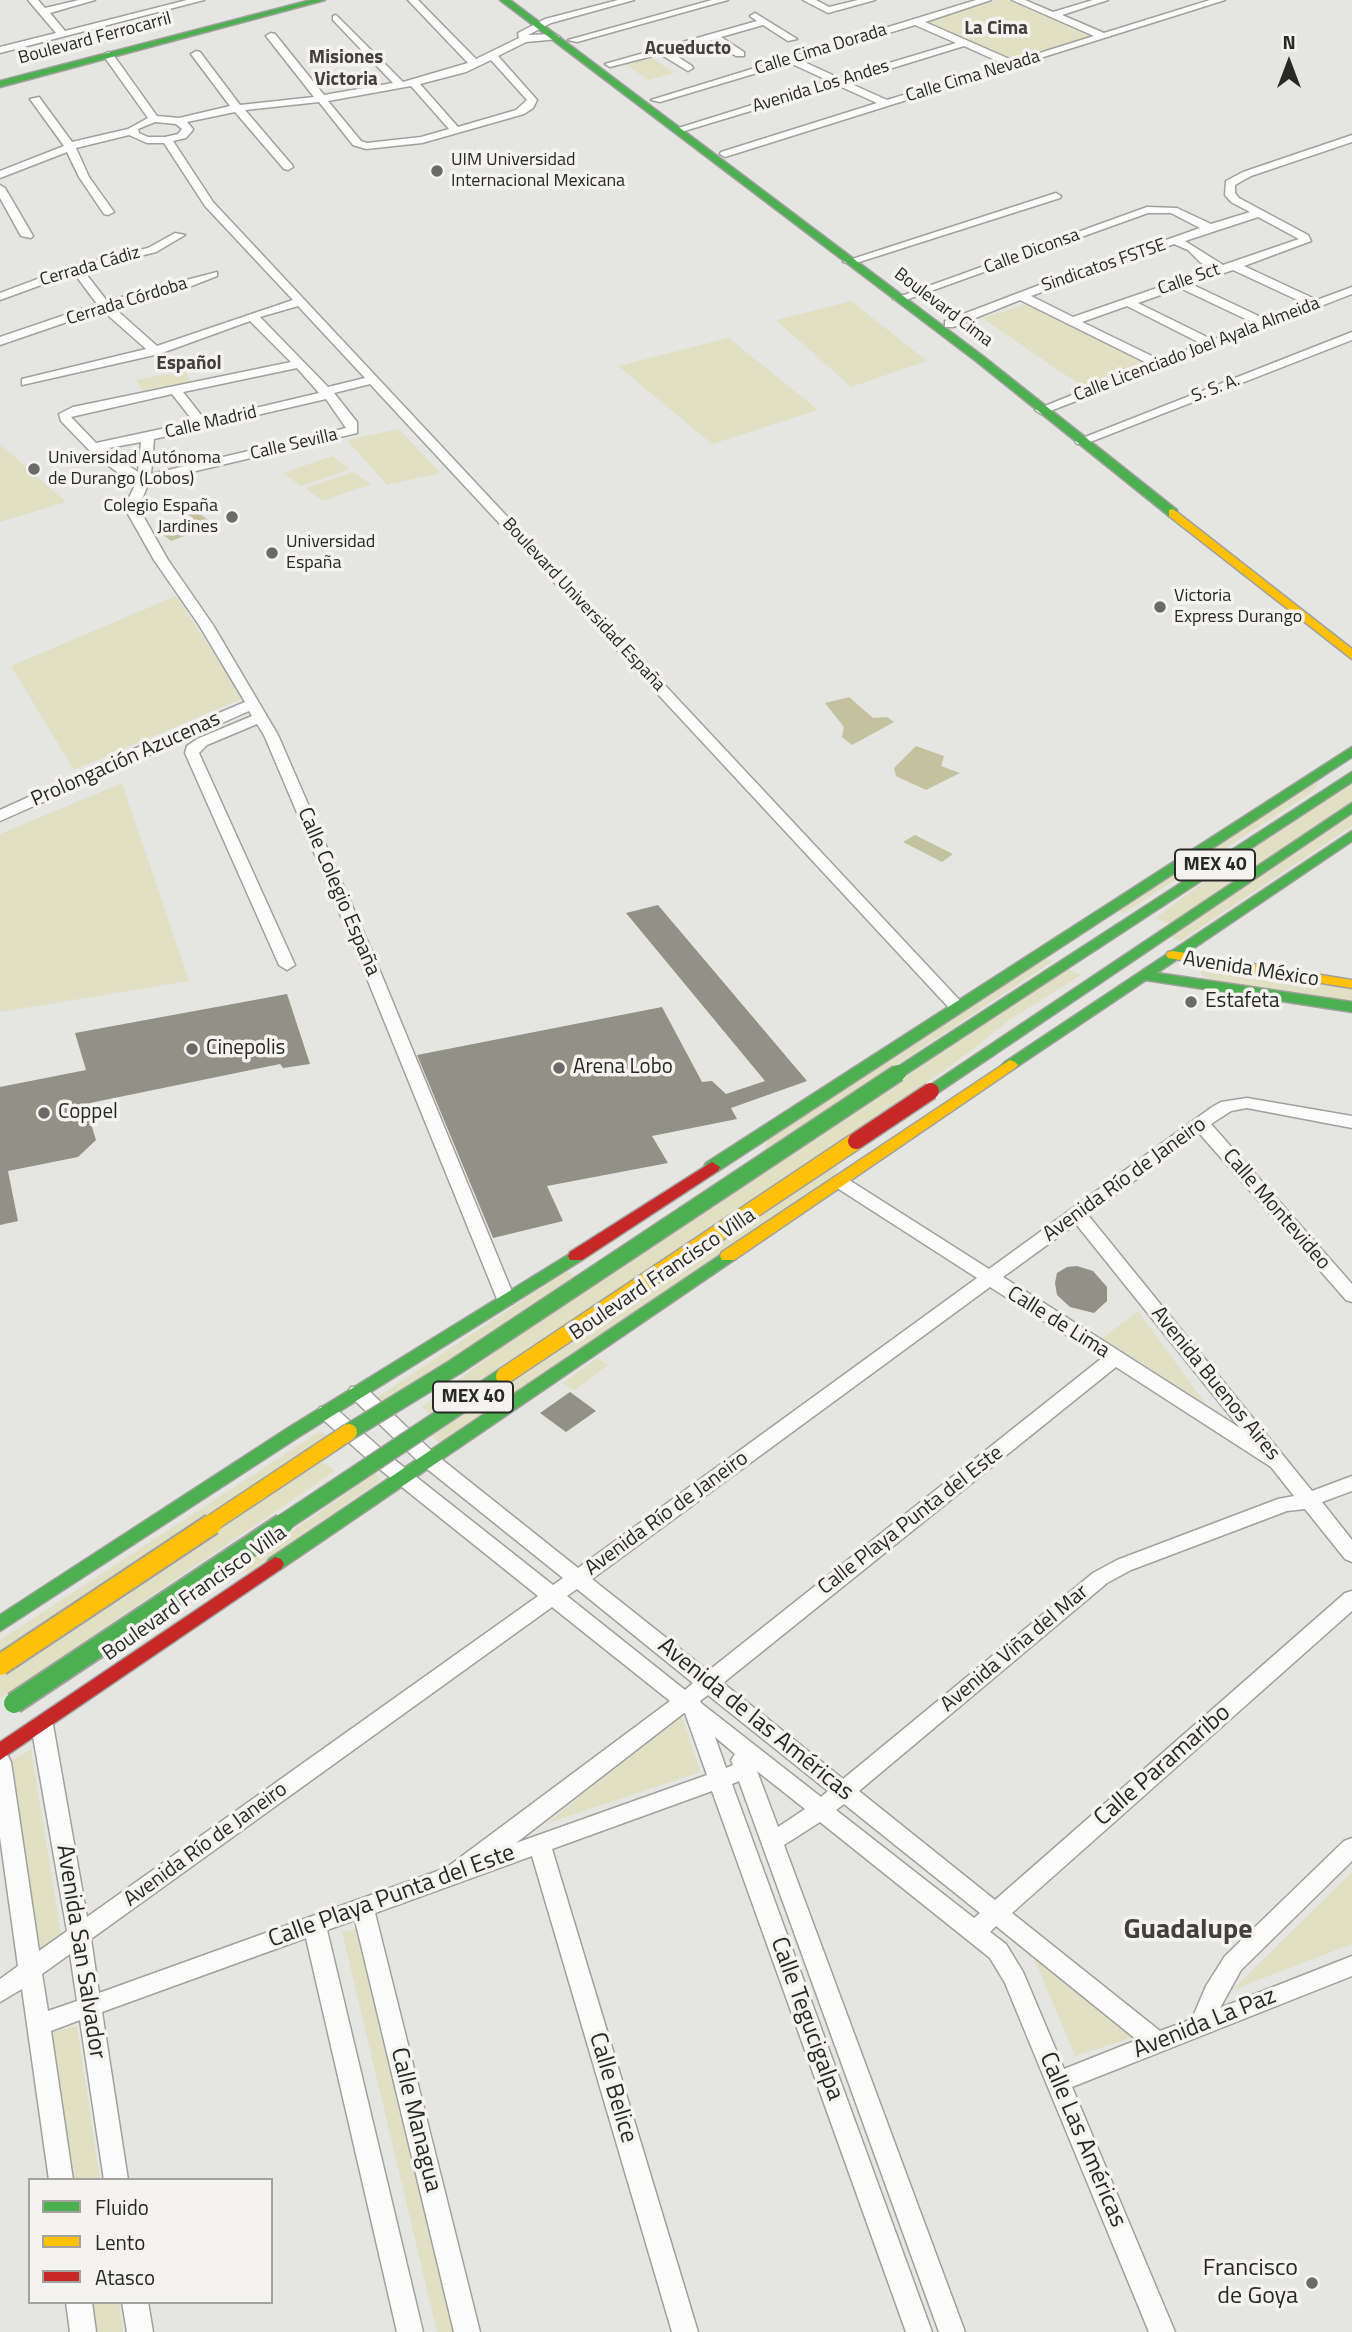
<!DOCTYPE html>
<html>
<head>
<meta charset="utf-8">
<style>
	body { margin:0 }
	#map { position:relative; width:1352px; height:2332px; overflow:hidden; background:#e5e5e2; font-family:"Titillium Web",sans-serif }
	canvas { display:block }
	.legend { position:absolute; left:28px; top:2178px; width:245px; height:126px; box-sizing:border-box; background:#f4f3ef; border:2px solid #a2a29f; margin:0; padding:9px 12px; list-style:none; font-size:21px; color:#282826 }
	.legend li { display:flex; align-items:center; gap:14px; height:35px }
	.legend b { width:35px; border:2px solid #a2a29f }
	.north { position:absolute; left:1254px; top:28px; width:70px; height:70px; -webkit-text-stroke:5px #f4f3ef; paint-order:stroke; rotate:0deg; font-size:19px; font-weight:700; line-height:28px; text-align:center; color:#282826 }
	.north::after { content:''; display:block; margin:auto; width:24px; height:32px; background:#282826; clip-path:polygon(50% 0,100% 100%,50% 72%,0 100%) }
</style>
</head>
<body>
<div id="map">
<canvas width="1352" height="2332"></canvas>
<ul class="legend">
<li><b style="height:9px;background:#4caf50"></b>Fluido</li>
<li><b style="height:9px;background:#ffc107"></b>Lento</li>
<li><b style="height:9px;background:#c62828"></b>Atasco</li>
</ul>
<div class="north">N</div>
</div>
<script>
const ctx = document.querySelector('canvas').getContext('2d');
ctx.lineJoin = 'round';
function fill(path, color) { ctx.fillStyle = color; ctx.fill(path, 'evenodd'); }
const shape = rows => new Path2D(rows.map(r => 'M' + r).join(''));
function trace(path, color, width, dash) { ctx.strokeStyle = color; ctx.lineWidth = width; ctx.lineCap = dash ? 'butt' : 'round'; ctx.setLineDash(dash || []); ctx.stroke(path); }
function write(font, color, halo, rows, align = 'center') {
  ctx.font = font + ' "Titillium Web",sans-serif'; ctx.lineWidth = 7; ctx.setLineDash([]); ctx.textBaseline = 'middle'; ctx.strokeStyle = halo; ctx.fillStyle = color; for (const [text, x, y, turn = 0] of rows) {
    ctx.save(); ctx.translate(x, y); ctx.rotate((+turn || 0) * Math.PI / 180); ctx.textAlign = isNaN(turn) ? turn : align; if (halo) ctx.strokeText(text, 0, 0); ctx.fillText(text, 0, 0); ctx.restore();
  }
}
fill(shape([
	[998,0,1007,0,1091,36,1012,60,925,21],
	[648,55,674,73,648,80,624,63],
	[851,301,927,361,851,387,776,320],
	[1030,303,1143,362,1083,387,982,318],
	[729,338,818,410,712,444,618,366],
	[185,371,191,382,142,390,136,380],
	[399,429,440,473,387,485,347,440],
	[0,444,66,502,0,522],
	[332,456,350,469,301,486,283,473],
	[353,472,371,484,322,501,305,488],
	[176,596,243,698,74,770,11,666],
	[1321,777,1314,791,1124,913,1116,910],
	[122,783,189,981,0,1012,0,834],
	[1352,784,1352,802,1169,924,1156,918,1229,863],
	[1352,815,1352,826,1181,941,1170,937],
	[1040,956,1053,961,764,1153,767,1140],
	[1210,966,1352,989,1352,1002,1208,980,1199,972],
	[1067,969,1081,975,1008,1021,967,1054,851,1136,429,1414,422,1407,519,1334],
	[843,1159,834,1176,441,1444,431,1436],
	[566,1271,574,1276,381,1406,373,1400],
	[1138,1311,1206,1404,1102,1338],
	[597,1358,608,1365,574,1391,563,1383],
	[320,1431,329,1436,0,1654,0,1640],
	[322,1462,335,1471,0,1699,0,1672],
	[375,1473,381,1480,250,1571,233,1573],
	[681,1713,700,1772,548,1823],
	[31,1749,62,1940,37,1956,8,1763],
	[1352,1872,1352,1944,1232,1990],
	[368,1926,465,2332,437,2332,342,1932],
	[1029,1946,1143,2034,1075,2056],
	[77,2026,100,2180,71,2180,49,2033],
	[91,2302,119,2302,123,2332,95,2332]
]), '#e1e0c4');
fill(shape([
	[197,512,215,525,171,541,157,530,191,518,189,515],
	[849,697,873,718,887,717,894,722,852,745,842,737,844,727,825,703],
	[916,746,944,756,941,766,960,773,926,790,896,776,894,768],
	[915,835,953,854,942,862,903,842]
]), '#c4c19f');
fill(shape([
	[658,905,807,1081,731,1108,737,1119,652,1136,668,1163,547,1186,563,1221,493,1238,417,1055,662,1007,702,1082,712,1081,726,1094,765,1081,626,913],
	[287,994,310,1064,283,1068,280,1064,85,1104,96,1140,78,1157,8,1171,18,1221,0,1225,0,1087,86,1070,75,1033],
	[1077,1266,1093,1271,1107,1287,1107,1301,1094,1313,1070,1307,1057,1295,1055,1283,1057,1273,1067,1267],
	[570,1392,596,1411,566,1432,540,1413]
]), '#919187');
const street = shape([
	[28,0,38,0,45,8,79,0,95,0,50,13,65,31,187,0,204,0,0,53,0,47,56,33,28,0],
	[408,0,418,0,476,59,519,38,518,33,545,19,618,0,634,0,551,23,528,35,555,34,560,37,559,39,526,42,498,56,537,100,533,108,524,114,422,143,366,149,353,145,319,102,245,110,292,165,293,167,288,170,284,169,235,112,187,122,193,129,192,131,186,138,173,141,213,202,965,1006,963,1010,951,1010,370,384,334,393,357,422,357,433,149,482,140,504,142,514,168,560,213,625,278,735,373,954,515,1299,513,1303,506,1305,499,1303,497,1299,357,954,264,735,257,724,207,745,199,753,295,965,287,970,279,965,185,753,187,746,197,739,252,716,249,711,0,821,0,810,134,749,245,702,199,625,154,560,128,514,126,504,137,481,118,473,89,450,61,421,59,414,73,407,291,362,250,321,159,354,22,385,22,379,146,349,102,310,0,345,0,337,97,304,74,273,0,300,0,293,72,266,148,248,175,233,185,235,156,252,83,270,107,301,217,272,217,276,189,287,112,306,157,346,293,300,205,206,164,143,147,143,129,135,76,148,89,177,114,212,108,215,104,214,79,177,67,152,0,178,0,171,64,146,30,99,39,97,72,142,128,129,148,118,103,55,108,52,112,53,157,116,179,118,230,106,191,54,196,51,200,52,240,105,314,97,266,36,271,33,275,34,324,95,393,83,333,20,333,16,336,15,403,82,468,63,408,0],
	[491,60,527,100,516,110,458,127,420,84,466,72,491,60],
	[411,86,449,129,421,137,367,143,361,141,328,101,411,86],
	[155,122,176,124,182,129,178,134,165,137,148,137,139,133,138,129,155,122],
	[298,306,365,378,328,387,260,317,298,306],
	[297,368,319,393,205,420,183,392,297,368],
	[172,394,194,422,96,443,71,417,172,394],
	[326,399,346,428,151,474,154,439,326,399],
	[141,442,138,472,103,449,141,442],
	[712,0,728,0,577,42,568,40,712,0],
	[803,0,816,0,829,7,858,0,875,0,828,13,803,0],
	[976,0,991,0,925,22,1014,61,1094,36,1012,0,1025,0,1053,12,1093,0,1108,0,1062,15,1104,33,1210,0,1225,0,725,157,720,154,721,152,877,103,837,85,681,132,672,130,829,81,790,63,660,102,651,100,976,0],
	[915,25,956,43,839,78,800,60,915,25],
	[964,46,1004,64,887,100,847,82,964,46],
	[755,13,797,39,788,41,763,25,721,37,744,52,744,56,736,56,712,40,669,51,692,66,693,68,688,71,660,54,610,67,605,64,757,21,750,16,755,13],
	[1352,135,1352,142,1251,176,1235,185,1235,193,1239,198,1308,235,1311,241,1244,266,1317,300,1352,287,1352,294,1045,413,1041,414,1035,410,1149,364,1020,300,953,327,945,327,945,321,1050,281,1200,228,1171,213,1148,213,903,301,893,299,1147,207,1177,208,1211,224,1250,212,1231,202,1225,195,1226,181,1243,172,1352,135],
	[1258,217,1299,239,1223,265,1185,241,1258,217],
	[1174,244,1188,250,1200,262,1212,269,1073,317,1031,296,1174,244],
	[1233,270,1306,304,1265,319,1191,284,1233,270],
	[1180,288,1254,323,1213,340,1138,303,1180,288],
	[1127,306,1202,344,1160,360,1082,322,1127,306],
	[0,185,5,188,33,236,31,238,21,236,0,198,0,185],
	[1056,193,1061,196,1060,198,853,264,843,262,1056,193],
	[1352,332,1352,340,1085,444,1077,444,1075,441,1352,332],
	[1247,1098,1352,1116,1352,1128,1247,1108,1231,1111,1211,1124,1352,1284,1352,1302,1346,1300,1199,1133,1088,1215,1312,1491,1352,1476,1352,1491,1322,1502,1352,1540,1352,1562,1345,1559,1305,1509,1287,1511,1131,1570,1107,1583,859,1791,995,1900,1345,1593,1352,1591,1352,1611,1012,1913,1160,2031,1192,2019,1206,1986,1225,1956,1344,1841,1352,1838,1352,1861,1241,1970,1220,2008,1352,1956,1352,1976,1072,2087,1175,2332,1149,2332,1005,1983,990,1958,820,1822,784,1845,965,2332,939,2332,739,1781,732,1784,932,2332,906,2332,712,1791,552,1849,698,2332,672,2332,532,1856,375,1913,480,2332,454,2332,355,1920,327,1930,423,2332,397,2332,306,1938,102,2012,128,2180,104,2180,80,2020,51,2031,73,2180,49,2180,22,1989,0,2002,0,1979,18,1966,0,1837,0,1753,8,1756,11,1762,39,1951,67,1931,31,1725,34,1719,42,1717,50,1719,53,1725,87,1917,538,1596,372,1463,320,1417,317,1412,320,1407,334,1407,386,1453,553,1585,563,1578,421,1464,351,1397,348,1392,351,1387,365,1387,435,1454,578,1568,977,1278,834,1186,831,1182,834,1178,846,1178,989,1269,1212,1107,1221,1102,1247,1098],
	[1076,1224,1240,1428,1003,1277,1076,1224],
	[990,1287,1102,1358,708,1671,592,1579,990,1287],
	[1116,1367,1271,1467,1294,1496,1278,1499,1117,1560,1093,1573,843,1779,723,1683,1116,1367],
	[577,1589,693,1683,685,1690,567,1596,577,1589],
	[552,1607,670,1701,446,1868,99,1993,91,1939,552,1607],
	[708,1695,828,1791,821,1797,701,1703,700,1701,708,1695],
	[685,1713,707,1775,516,1843,684,1713,685,1713],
	[715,1737,735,1754,731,1760,733,1765,726,1768,715,1737],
	[757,1771,805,1809,778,1827,757,1771],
	[844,1804,980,1913,974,1918,836,1810,844,1804],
	[996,1926,1137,2040,1064,2069,1023,1972,1006,1944,990,1932,996,1926],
	[70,1954,77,2001,48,2011,42,1974,70,1954],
	[66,2302,92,2302,96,2332,70,2332,66,2302],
	[122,2302,148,2302,153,2332,127,2332,122,2302]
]);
const fast = shape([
	[311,0,325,0,0,87,0,81,311,0],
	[500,0,510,0,984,357,1177,510,1177,516,1169,516,976,361,500,0],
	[1352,747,1352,757,718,1171,706,1171,704,1167,706,1163,1352,747],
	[1352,772,1352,782,903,1076,893,1076,890,1073,893,1070,1352,772],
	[1352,803,1352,813,936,1094,926,1094,923,1091,926,1088,1352,803],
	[1352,831,1352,841,1157,973,1352,1002,1352,1012,1146,980,1015,1068,1005,1068,1002,1065,1005,1062,1352,831],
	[576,1250,582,1252,584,1256,582,1260,300,1436,0,1631,0,1615,288,1428,576,1250],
	[728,1250,734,1252,736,1256,734,1260,281,1569,275,1571,269,1569,266,1564,269,1559,728,1250]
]);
const slow = shape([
	[1173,509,1352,649,1352,659,1169,516,1169,510,1173,509],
	[1173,951,1352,980,1352,988,1168,958,1166,955,1168,952,1173,951],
	[1010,1060,1015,1062,1018,1065,1015,1068,734,1260,722,1260,720,1256,722,1252,1010,1060]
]);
const jam = shape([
	[712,1162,720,1167,718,1171,582,1260,570,1260,568,1256,570,1252,712,1162],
	[275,1557,281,1559,284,1564,281,1569,0,1760,0,1742,275,1557]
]);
trace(street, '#a0a09d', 3);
trace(fast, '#a0a09d', 3);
trace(slow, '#a0a09d', 3);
trace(jam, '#a0a09d', 3);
fill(street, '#fbfbfb');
fill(fast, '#4caf50');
fill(slow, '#ffc107');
fill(jam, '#c62828');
const fastBridgeFar1 = shape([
	[349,1432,455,1367,898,1073],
	[280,1525,504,1376]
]);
const fastBridge = shape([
	[14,1703,283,1524]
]);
const slowBridgeFar1 = shape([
	[504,1376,856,1141],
	[209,1525,349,1432]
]);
const slowBridge = shape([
	[0,1665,212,1524]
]);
const jamBridge = shape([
	[856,1141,931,1091]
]);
trace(fastBridgeFar1, '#a0a09d', 19, []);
trace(fastBridge, '#a0a09d', 24, []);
trace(slowBridgeFar1, '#a0a09d', 19, []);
trace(slowBridge, '#a0a09d', 24, []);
trace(jamBridge, '#a0a09d', 19, []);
trace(fastBridgeFar1, '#4caf50', 16);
trace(fastBridge, '#4caf50', 20);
trace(slowBridgeFar1, '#ffc107', 16);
trace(slowBridge, '#ffc107', 20);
trace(jamBridge, '#c62828', 16);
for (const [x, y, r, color] of [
	[437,171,7,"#6a6a68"],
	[34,469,7,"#6a6a68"],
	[232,517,7,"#6a6a68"],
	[272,553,7,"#6a6a68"],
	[1160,607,7,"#6a6a68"],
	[1191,1002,7,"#6a6a68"],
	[192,1049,7,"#6a6a68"],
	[559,1068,7,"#6a6a68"],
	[44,1113,7,"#6a6a68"],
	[1312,2283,7,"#6a6a68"]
]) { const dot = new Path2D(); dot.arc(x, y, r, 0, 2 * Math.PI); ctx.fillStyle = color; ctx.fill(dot); trace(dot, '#f4f3ef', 2.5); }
write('18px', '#282826', '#f4f3ef', [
	["Boulevard Ferrocarril",95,39,-15],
	["Calle Cima Dorada",821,50,-17],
	["Calle Cima Nevada",973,77,-17],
	["Avenida Los Andes",821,87,-17],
	["Calle Diconsa",1032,252,-20],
	["Sindicatos FSTSE",1104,266,-19],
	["Cerrada Cádiz",90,267,-16],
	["Calle Sct",1189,280,-19],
	["Cerrada Córdoba",127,302,-17],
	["Boulevard Cima",943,308,37],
	["Calle Licenciado Joel Ayala Almeida",1197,350,-21],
	["S. S. A.",1216,389,-21],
	["Calle Madrid",211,423,-13],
	["Calle Sevilla",294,445,-13],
	["Boulevard Universidad España",583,605,47]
]);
write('18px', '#282826', '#f4f3ef', [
	["UIM Universidad",451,161],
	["Internacional Mexicana",451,182],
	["Universidad Autónoma",48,459],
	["de Durango (Lobos)",48,480],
	["Colegio España",218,507,"right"],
	["Jardines",218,528,"right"],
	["Universidad",286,543],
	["España",286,564],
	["Victoria",1174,597],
	["Express Durango",1174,618]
], 'left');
write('bold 19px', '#41403d', '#f4f3ef', [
	["La Cima",996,29],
	["Acueducto",688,49],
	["Misiones",346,58],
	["Victoria",346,80],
	["Español",189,364]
]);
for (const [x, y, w] of [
	[1215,865,80],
	[473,1397,80]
]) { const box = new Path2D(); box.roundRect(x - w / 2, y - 15.5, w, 31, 5); ctx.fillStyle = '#f4f3ef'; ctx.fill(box); trace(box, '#282826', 2); }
write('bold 19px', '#282826', null, [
	["MEX 40",1215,865],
	["MEX 40",473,1397]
]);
write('21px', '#282826', '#f4f3ef', [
	["Prolongación Azucenas",126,760,-24],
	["Calle Colegio España",338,892,67],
	["Avenida México",1251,970,9],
	["Avenida Río de Janeiro",1125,1180,-36],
	["Calle Montevideo",1276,1210,49],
	["Boulevard Francisco Villa",663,1275,-34],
	["Calle de Lima",1058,1323,32],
	["Avenida Buenos Aires",1215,1384,51],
	["Avenida Río de Janeiro",667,1514,-36],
	["Calle Playa Punta del Este",911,1521,-38],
	["Boulevard Francisco Villa",195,1594,-35],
	["Avenida Viña del Mar",1015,1649,-40],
	["Avenida Río de Janeiro",206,1845,-36]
]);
write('21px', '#282826', '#f4f3ef', [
	["Estafeta",1205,1002],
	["Cinepolis",206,1049],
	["Arena Lobo",573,1068],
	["Coppel",58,1113]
], 'left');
write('24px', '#282826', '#f4f3ef', [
	["Avenida de las Américas",755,1720,39],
	["Calle Paramaribo",1163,1766,-41],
	["Calle Playa Punta del Este",392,1897,-20],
	["Avenida San Salvador",80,1952,81],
	["Calle Tegucigalpa",806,2019,70],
	["Avenida La Paz",1205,2024,-22],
	["Calle Belice",612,2088,73],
	["Calle Managua",415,2120,76],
	["Calle Las Américas",1082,2140,67]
]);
write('24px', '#282826', '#f4f3ef', [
	["Francisco",1298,2269],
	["de Goya",1298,2297]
], 'right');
write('bold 28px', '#41403d', '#f4f3ef', [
	["Guadalupe",1188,1931]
]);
</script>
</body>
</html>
